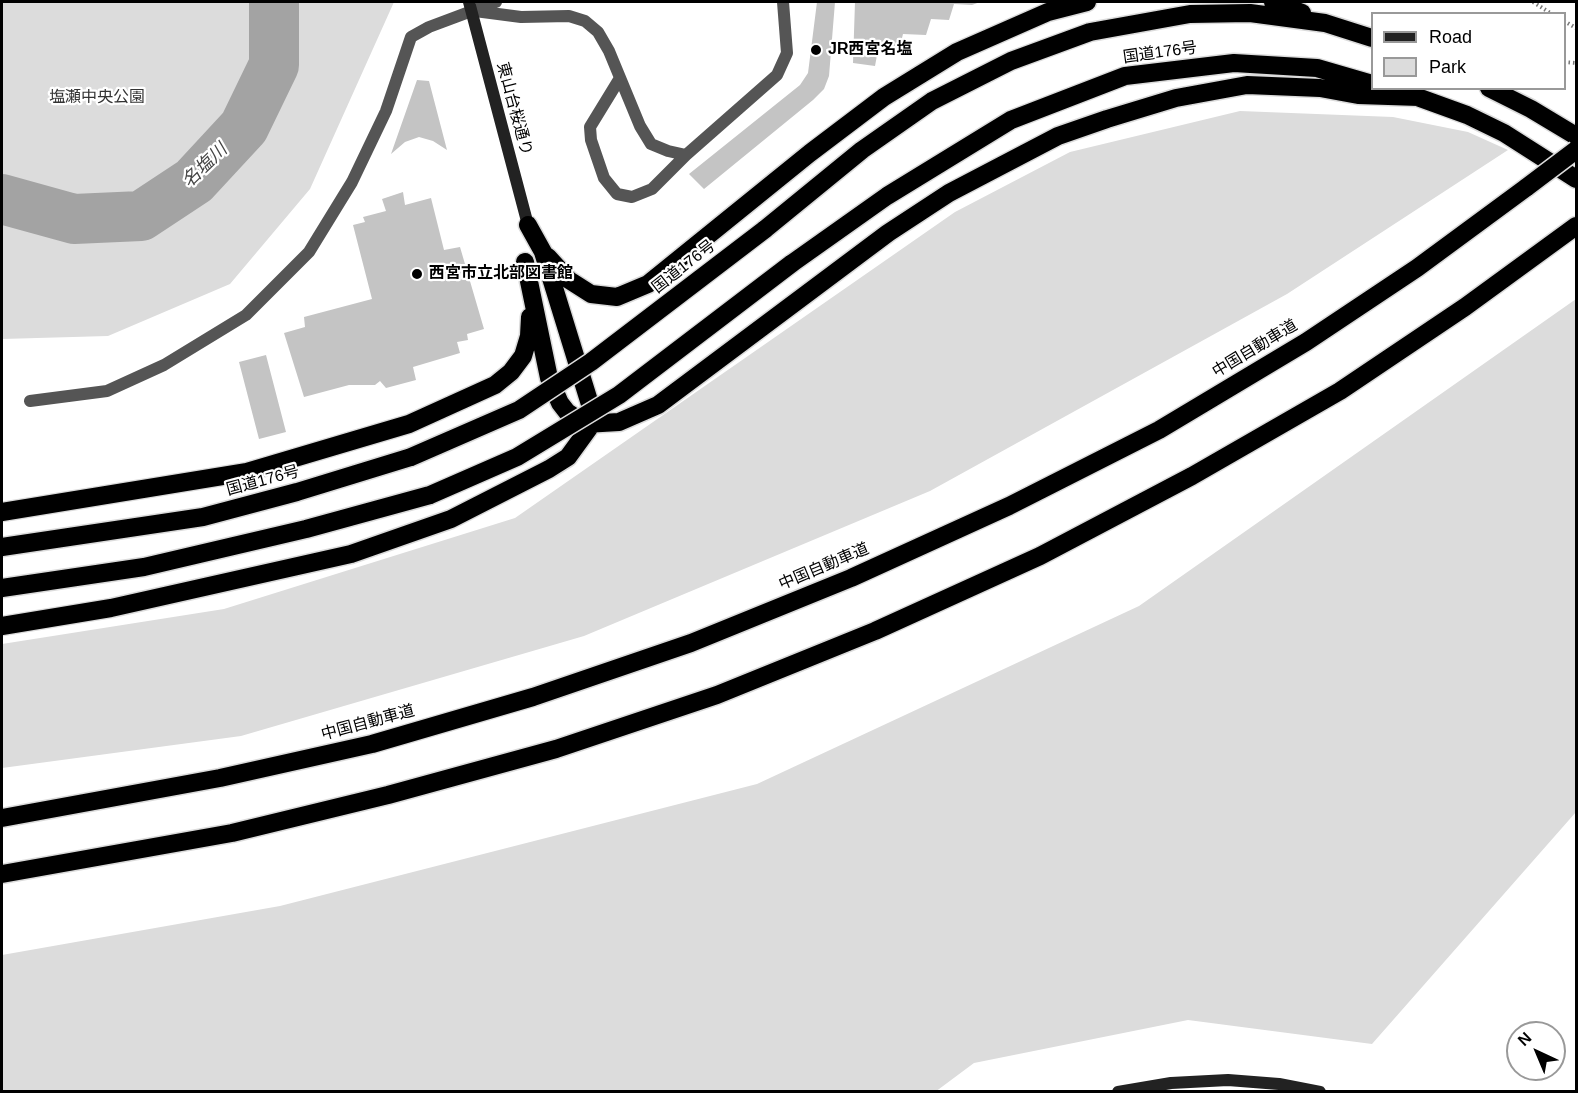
<!DOCTYPE html>
<html>
<head>
<meta charset="utf-8">
<style>
	body { margin:0 }
	#map { position:relative; width:1578px; height:1093px; overflow:hidden; background:#fff; font-family:Helvetica,sans-serif }
	canvas { display:block }
	.frame { position:absolute; inset:0; border:3px solid #000; pointer-events:none }
	.legend { position:absolute; left:1371px; top:12px; width:195px; height:78px; box-sizing:border-box; background:#fff; border:2px solid #999; margin:0; padding:8px 10px; list-style:none; font-size:18px; color:#000 }
	.legend li { display:flex; align-items:center; gap:12px; height:30px }
	.legend b { width:30px; border:2px solid #999 }
	.north { position:absolute; left:1506px; top:1021px; width:60px; height:60px; box-sizing:border-box; background:#fff; border:2px solid #999; border-radius:50%; rotate:316deg; font-size:16px; font-weight:700; line-height:24px; text-align:center; color:#000 }
	.north::after { content:''; display:block; margin:auto; width:21px; height:27px; background:#000; clip-path:polygon(50% 0,100% 100%,50% 72%,0 100%) }
</style>
</head>
<body>
<div id="map">
<canvas width="1578" height="1093"></canvas>
<div class="frame"></div>
<ul class="legend">
<li><b style="height:8px;background:#222"></b>Road</li>
<li><b style="height:16px;background:#dcdcdc"></b>Park</li>
</ul>
<div class="north">N</div>
</div>
<script>
const ctx = document.querySelector('canvas').getContext('2d');
ctx.lineJoin = 'round';
function fill(path, color) { ctx.fillStyle = color; ctx.fill(path, 'evenodd'); }
const shape = rows => new Path2D(rows.map(r => 'M' + r).join(''));
function trace(path, color, width, dash) { ctx.strokeStyle = color; ctx.lineWidth = width; ctx.lineCap = dash ? 'butt' : 'round'; ctx.setLineDash(dash || []); ctx.stroke(path); }
function write(font, color, halo, rows, align = 'center') {
  ctx.font = font + ' Helvetica,"Noto Sans JP",sans-serif'; ctx.lineWidth = 4.5; ctx.setLineDash([]); ctx.textBaseline = 'middle'; ctx.strokeStyle = halo; ctx.fillStyle = color; for (const [text, x, y, turn = 0] of rows) {
    ctx.save(); ctx.translate(x, y); ctx.rotate((+turn || 0) * Math.PI / 180); ctx.textAlign = isNaN(turn) ? turn : align; if (halo) ctx.strokeText(text, 0, 0); ctx.fillText(text, 0, 0); ctx.restore();
  }
}
fill(shape([
	[2,2,394,2,310,189,230,284,108,336,2,339],
	[1240,111,1393,117,1468,132,1508,150,1287,294,930,491,584,636,241,736,2,768,2,644,224,609,515,518,955,212,1070,152],
	[1576,299,1576,812,1372,1044,1188,1020,974,1063,935,1092,2,1091,2,955,280,906,757,784,1139,606]
]), '#dcdcdc');
trace(shape([
	[2,199,74,219,141,216,194,181,244,127,274,65,274,2]
]), '#a3a3a3', 50);
fill(shape([
	[817,2,835,2,829,76,824,89,813,100,704,189,689,174,800,85,808,73],
	[855,2,980,2,972,5,954,4,949,20,931,19,926,35,903,34,899,50,878,50,875,66,853,63],
	[417,80,429,81,447,150,433,141,419,137,405,142,391,154],
	[403,192,405,205,431,198,444,250,460,247,484,329,467,334,468,340,457,342,460,353,413,367,416,380,386,388,380,381,375,385,349,385,304,397,284,333,305,327,304,317,372,299,353,225,365,222,363,217,386,211,382,199],
	[266,355,286,432,259,439,239,362]
]), '#c4c4c4');
const highway = shape([
	[1273,2,1302,13],
	[1489,88,1531,109,1576,136],
	[1409,94,1467,115,1504,133,1576,179],
	[764,230,862,150,932,101,1011,61,1090,32,1190,14,1250,13,1325,23,1372,38],
	[548,257,569,280,591,294,617,297,648,284,810,153,884,97,957,52,1048,12,1087,2],
	[525,262,549,378,560,403,567,412,585,424,619,422,658,405,888,233,949,193,1058,136,1107,119,1176,98,1247,85,1320,88,1358,95,1419,97],
	[791,264,887,196,1011,120,1125,76,1234,63,1317,68,1372,84],
	[2,512,247,472,409,424,495,385,511,372,523,356,529,336,530,317],
	[2,547,203,517,297,492,411,457],
	[2,588,144,567,306,529,430,495],
	[2,626,111,608,351,554,451,519,549,469,568,457,592,424,593,414,543,252,528,225],
	[2,818,220,778,372,744,533,697,691,643,851,578,1009,506,1159,430,1306,342,1417,268,1527,187],
	[2,874,232,833,388,795,556,749,717,695,875,631,1040,556,1192,476,1340,391,1465,307,1576,226]
]);
trace(highway, '#dbdbdb', 21);
trace(shape([
	[1533,2,1552,14],
	[1564,21,1576,28],
	[1564,62,1576,63]
]), '#777', 4, [1.5, 3]);
trace(shape([
	[475,11,521,17,569,16,585,21,598,32,609,51,640,126,651,144,668,151,686,155,777,75,787,53,783,2],
	[620,78,590,127,591,140,604,178,617,194,632,197,652,189,686,155],
	[30,401,107,391,164,365,246,315,309,252,352,182,386,111,411,37,429,27,496,2]
]), '#555', 12);
trace(shape([
	[469,2,528,225],
	[1118,1092,1171,1083,1228,1080,1279,1084,1320,1092]
]), '#222', 12);
trace(highway, '#000', 18);
const highwayBridge = shape([
	[1527,187,1576,150],
	[411,457,519,410,591,362,764,230],
	[430,495,517,457,619,395,791,264]
]);
trace(highwayBridge, '#dbdbdb', 21, []);
trace(highwayBridge, '#000', 18);
for (const [x, y, r, color] of [
	[816,50,6,"#000"],
	[417,274,6,"#000"]
]) { const dot = new Path2D(); dot.arc(x, y, r, 0, 2 * Math.PI); ctx.fillStyle = color; ctx.fill(dot); trace(dot, '#fff', 2); }
write('bold 16px', '#000', '#fff', [
	["JR西宮名塩",828,50],
	["西宮市立北部図書館",429,274]
], 'left');
write('16px', '#000', '#fff', [
	["国道176号",1160,53,-8],
	["東山台桜通り",514,109,75],
	["国道176号",684,267,-38],
	["中国自動車道",1255,349,-31],
	["国道176号",263,481,-15],
	["中国自動車道",824,567,-23],
	["中国自動車道",368,723,-15]
]);
write('16px', '#333', '#fff', [
	["塩瀬中央公園",97,98]
]);
write('italic 18px', '#444', '#fff', [
	["名塩川",205,166,-44]
]);
</script>
</body>
</html>
